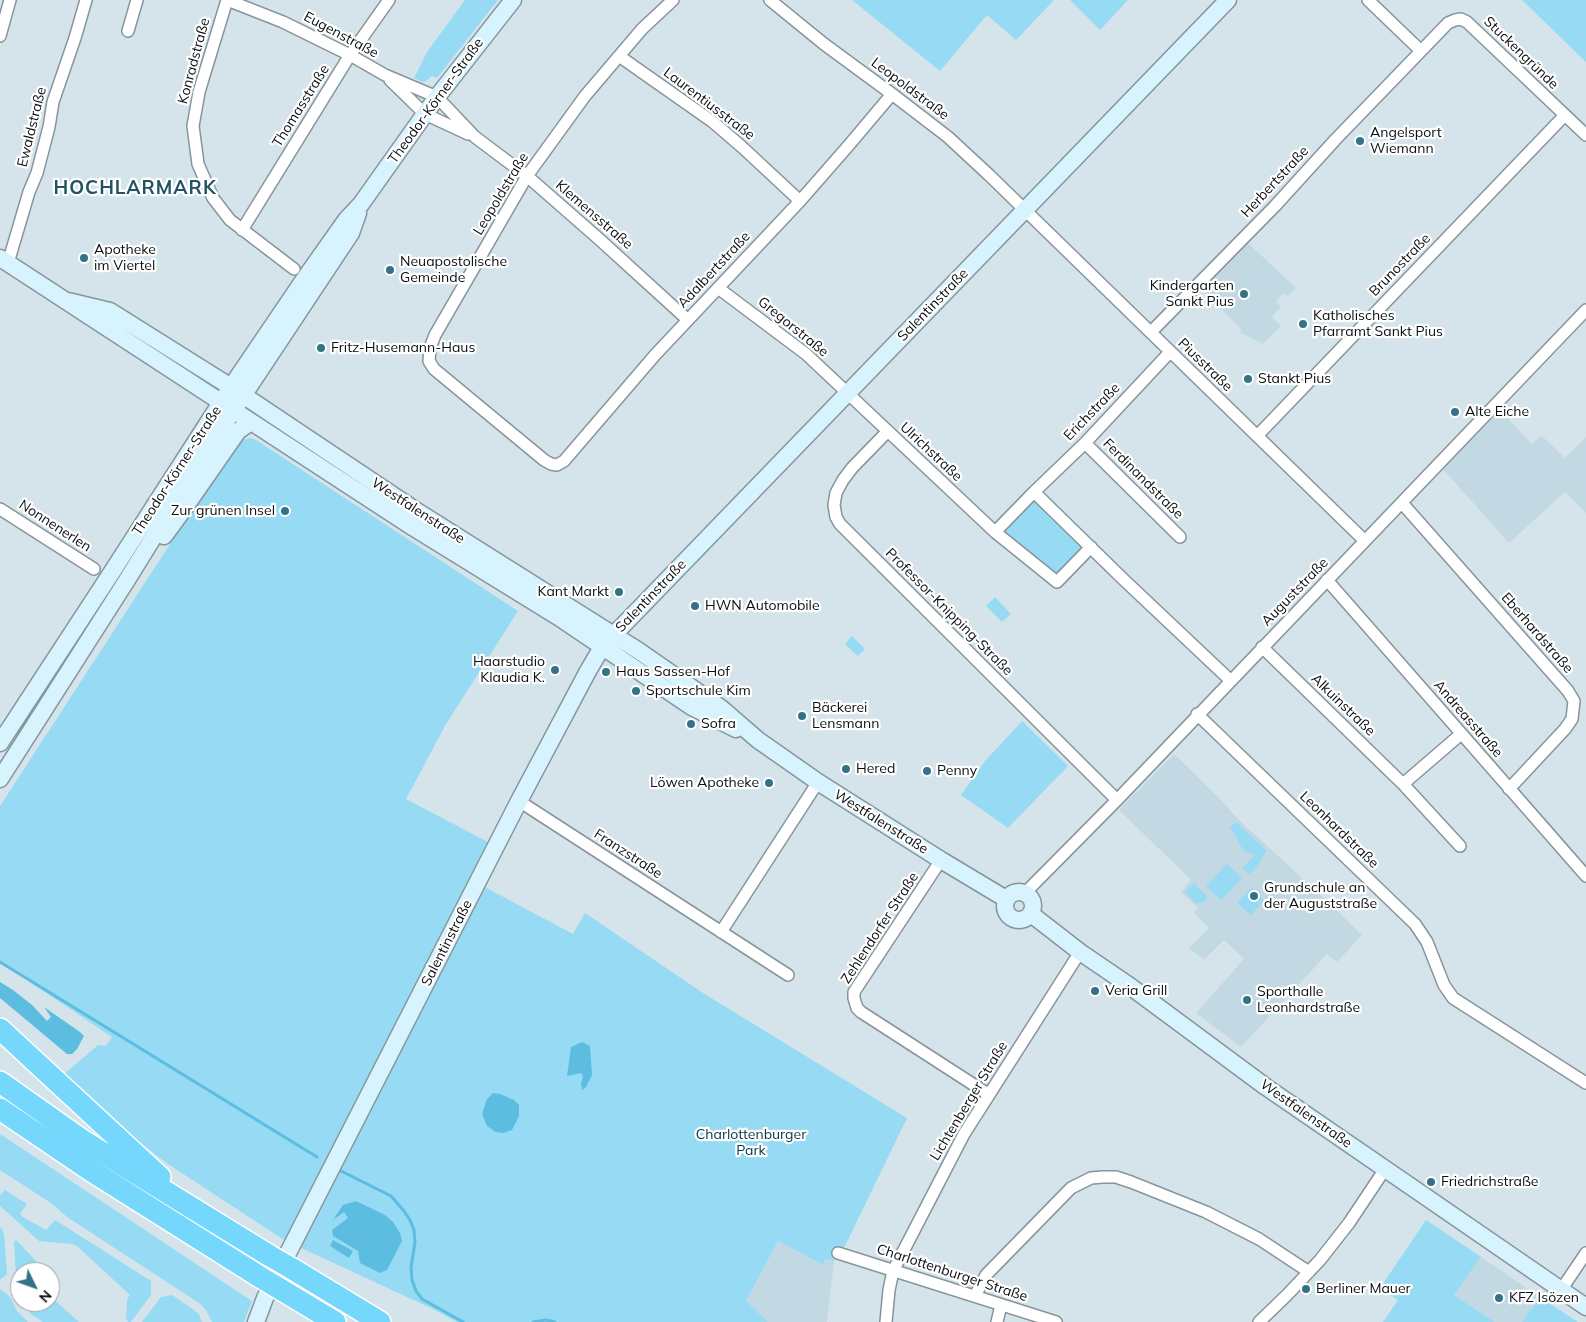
<!DOCTYPE html>
<html>
<head>
<meta charset="utf-8">
<style>
	body { margin:0 }
	#map { position:relative; width:1586px; height:1322px; overflow:hidden; background:#d5e4eb; font-family:Mulish,sans-serif }
	canvas { display:block }
	.north { position:absolute; left:10px; top:1262px; width:50px; height:50px; box-sizing:border-box; background:#fff; border:1px solid #9d9f9f; border-radius:50%; rotate:132deg; font-size:14px; font-weight:700; line-height:20px; text-align:center; color:#090e10 }
	.north::after { content:''; display:block; margin:auto; width:18px; height:22px; background:#347288; clip-path:polygon(50% 0,100% 100%,50% 72%,0 100%) }
</style>
</head>
<body>
<div id="map">
<canvas width="1586" height="1322"></canvas>
<div class="north">N</div>
</div>
<script>
const ctx = document.querySelector('canvas').getContext('2d');
ctx.lineJoin = 'round';
function fill(path, color) { ctx.fillStyle = color; ctx.fill(path, 'evenodd'); }
const shape = rows => new Path2D(rows.map(r => 'M' + r).join(''));
function trace(path, color, width, dash) { ctx.strokeStyle = color; ctx.lineWidth = width; ctx.lineCap = dash ? 'butt' : 'round'; ctx.setLineDash(dash || []); ctx.stroke(path); }
function write(font, color, halo, rows, align = 'center') {
  ctx.font = font + ' Mulish,sans-serif'; ctx.lineWidth = 4.5; ctx.setLineDash([]); ctx.textBaseline = 'middle'; ctx.strokeStyle = halo; ctx.fillStyle = color; for (const [text, x, y, turn = 0] of rows) {
    ctx.save(); ctx.translate(x, y); ctx.rotate((+turn || 0) * Math.PI / 180); ctx.textAlign = isNaN(turn) ? turn : align; if (halo) ctx.strokeText(text, 0, 0); ctx.fillText(text, 0, 0); ctx.restore();
  }
}
fill(shape([
	[1248,243,1296,288,1288,296,1284,293,1276,302,1281,307,1272,317,1281,326,1263,344,1240,332,1242,330,1202,290],
	[1499,409,1532,444,1541,435,1565,458,1586,437,1586,513,1565,492,1509,543,1442,468],
	[1174,754,1220,799,1238,819,1327,901,1362,935,1337,962,1327,954,1241,1047,1196,1013,1244,959,1224,940,1204,960,1189,948,1209,928,1194,913,1198,908,1181,892,1191,880,1119,810],
	[778,1241,823,1265,825,1259,834,1261,827,1322,768,1322,746,1301],
	[1481,1257,1540,1297,1522,1322,1495,1322,1454,1295]
]), '#c2d9e3');
fill(shape([
	[465,0,498,0,437,78,432,76,426,81,422,82,414,78,427,52],
	[852,0,1054,0,1016,40,987,15,940,71],
	[1070,0,1128,0,1100,30],
	[1522,0,1586,0,1586,62],
	[250,438,256,440,518,611,446,724,406,799,488,842,389,1036,401,1042,481,885,573,934,585,913,703,993,907,1118,845,1246,834,1261,825,1259,823,1265,778,1241,746,1301,768,1322,457,1322,433,1309,284,1240,168,1164,116,1125,63,1075,98,1045,106,1046,112,1037,0,962,0,806,196,504,239,443,245,439],
	[1031,502,1038,502,1082,546,1082,550,1058,575,1055,575,1003,533,1004,531],
	[995,597,1011,614,1002,622,986,606],
	[852,636,865,649,858,656,845,644],
	[1022,721,1068,766,1008,828,961,795,985,761],
	[1236,822,1267,851,1262,857,1263,859,1250,874,1242,868,1255,855,1245,851,1239,844,1235,834,1229,828],
	[1227,864,1242,878,1221,900,1206,886],
	[1194,883,1207,896,1206,900,1202,903,1196,903,1185,892],
	[1251,888,1264,900,1251,915,1237,903],
	[0,1134,252,1301,244,1322,212,1322,206,1310,199,1303,67,1217,51,1203,0,1170],
	[5,1190,27,1204,20,1214,23,1217,46,1230,55,1220,151,1281,151,1295,131,1322,128,1322,126,1318,127,1299,130,1295,77,1246,72,1244,39,1241,0,1206,0,1195],
	[1426,1220,1481,1257,1454,1295,1495,1322,1383,1322,1398,1300,1380,1288],
	[0,1227,2,1229,4,1234,7,1274,0,1280],
	[16,1240,38,1263,36,1266,33,1266,33,1272,20,1272,20,1298,17,1289,14,1242],
	[0,1289,10,1297,17,1311,28,1322,0,1322],
	[172,1295,194,1310,199,1314,202,1322,142,1322,161,1297],
	[50,1296,79,1322,43,1322,31,1314,22,1302,50,1302],
	[1540,1297,1578,1322,1522,1322]
]), '#97daf4');
fill(shape([
	[0,982,13,990,32,1005,47,1021,51,1017,44,1007,80,1032,84,1036,77,1049,72,1054,67,1054,0,998],
	[582,1042,590,1046,592,1075,586,1087,582,1090,581,1084,583,1076,581,1073,567,1076,571,1047],
	[493,1093,500,1094,514,1100,519,1105,519,1116,512,1130,503,1133,496,1132,487,1126,482,1114,487,1099],
	[356,1201,385,1215,393,1222,400,1233,402,1241,387,1270,380,1273,360,1263,358,1251,333,1236,332,1230,348,1218,344,1212,333,1220,343,1205],
	[333,1240,353,1251,349,1258,330,1246]
]), '#5cbde0');
trace(shape([
	[0,962,317,1157],
	[339,1170,391,1196,404,1211,410,1220,414,1230,415,1243,411,1267,412,1280,416,1291,422,1299,463,1322],
	[533,1322,546,1320,555,1322]
]), '#5cbde0', 3);
const street = shape([
	[227,0,283,22,350,55,385,75,437,97,475,137,527,176,599,239,688,320],
	[227,0,199,92,193,126,198,164,213,198,230,220,294,269],
	[673,0,642,29,585,96,527,176,435,335,430,348,429,361,434,369,544,460,551,464,557,465,564,461,655,355,800,201,849,145,892,94],
	[770,0,824,44,892,94,948,137,989,175,1365,541],
	[1368,0,1421,51,1448,23,1455,20,1461,19,1467,22,1586,135],
	[128,31,137,0],
	[0,36,10,0],
	[619,56,713,122,742,147,800,201],
	[390,80,425,114,468,134],
	[242,230,350,55,389,0],
	[8,263,29,192,37,173,49,127,53,102,75,38,86,0],
	[718,288,806,354,995,532,1057,582,1091,547],
	[1151,332,1275,206,1335,140,1421,51],
	[887,432,852,468,843,480,836,493,834,505,836,517,840,524,1117,800],
	[1257,436,1565,115],
	[1085,443,1180,537],
	[1034,492,1085,443,1170,352],
	[1402,503,1568,691,1574,701,1572,719,1565,729,1509,789],
	[0,509,94,569],
	[995,532,1034,492,1123,579,1230,680],
	[1327,580,1586,876],
	[1262,647,1403,784,1460,846],
	[1197,714,1415,924,1427,942,1444,985,1453,998,1586,1083],
	[1403,784,1461,734],
	[519,801,788,975],
	[941,860,854,992,854,998,857,1008,861,1012,988,1094],
	[1025,893,1117,800,1586,310],
	[721,932,818,782],
	[838,1253,1056,1322],
	[1561,1290,1586,1253],
	[975,1296,986,1275,1071,1188,1091,1178,1103,1177,1116,1177,1131,1182,1206,1212,1259,1239,1309,1272],
	[886,1322,889,1290,893,1271,964,1134,1080,952],
	[997,1322,1001,1305],
	[1259,1322,1287,1295,1320,1260,1349,1223,1385,1169]
]);
const secondary = shape([
	[0,258,414,528,563,620,692,707,736,729],
	[68,301,110,311,231,387,412,508,639,651,721,708,758,740,818,782,941,860,1006,899],
	[164,536,181,513,238,431,251,422],
	[0,743,110,575,231,387,305,278,346,220,361,204,437,97,513,0],
	[0,779,127,580,215,438,351,233,358,213],
	'1005 906a14 14 0 1 1 28 0a14 14 0 1 1-28 0Z',
	[1031,914,1080,952,1127,984,1266,1087,1586,1307],
	[256,1322,265,1298,519,801,588,671,602,647,1228,0]
]);
const highway = shape([
	[0,1029,160,1177],
	[0,1082,85,1142,270,1256],
	[0,1109,90,1170,260,1277],
	[291,1268,380,1322],
	[280,1289,335,1322]
]);
trace(street, '#87959b', 14);
trace(secondary, '#87959b', 19);
trace(highway, '#fff', 24);
trace(street, '#fff', 11);
trace(secondary, '#d6f3fe', 16);
trace(highway, '#75d7fc', 21);
const highwayBridge = shape([
	[270,1256,291,1268],
	[260,1277,280,1289]
]);
trace(highwayBridge, '#fff', 24, []);
trace(highwayBridge, '#75d7fc', 21);
for (const [x, y, r, color] of [
	[1360,141,5,"#347288"],
	[84,258,5,"#347288"],
	[390,270,5,"#347288"],
	[1244,294,5,"#347288"],
	[1303,324,5,"#347288"],
	[321,348,5,"#347288"],
	[1248,379,5,"#347288"],
	[1455,412,5,"#347288"],
	[285,511,5,"#347288"],
	[619,592,5,"#347288"],
	[695,606,5,"#347288"],
	[555,670,5,"#347288"],
	[606,672,5,"#347288"],
	[636,691,5,"#347288"],
	[802,716,5,"#347288"],
	[691,724,5,"#347288"],
	[846,769,5,"#347288"],
	[927,771,5,"#347288"],
	[769,783,5,"#347288"],
	[1254,896,5,"#347288"],
	[1095,991,5,"#347288"],
	[1247,1000,5,"#347288"],
	[1431,1182,5,"#347288"],
	[1306,1289,5,"#347288"],
	[1499,1298,5,"#347288"]
]) { const dot = new Path2D(); dot.arc(x, y, r, 0, 2 * Math.PI); ctx.fillStyle = color; ctx.fill(dot); trace(dot, '#fff', 2); }
write('14px', '#090e10', '#fff', [
	["Eugenstraße",341,35,28],
	["Stuckengründe",1521,53,44],
	["Konradstraße",194,61,-75],
	["Leopoldstraße",910,89,37],
	["Theodor-Körner-Straße",436,101,-54],
	["Laurentiusstraße",709,104,37],
	["Thomasstraße",301,106,-58],
	["Ewaldstraße",32,127,-76],
	["Herbertstraße",1275,182,-47],
	["Leopoldstraße",501,194,-59],
	["Klemensstraße",594,215,41],
	["Brunostraße",1400,265,-46],
	["Adalbertstraße",714,270,-47],
	["Salentinstraße",933,305,-46],
	["Gregorstraße",793,327,39],
	["Piusstraße",1205,365,44],
	["Erichstraße",1092,412,-46],
	["Ulrichstraße",931,452,43],
	["Theodor-Körner-Straße",177,471,-57],
	["Ferdinandstraße",1143,479,45],
	["Westfalenstraße",418,511,33],
	["Nonnenerlen",55,526,33],
	["Auguststraße",1295,592,-46],
	["Salentinstraße",651,596,-46],
	["Professor-Knipping-Straße",949,612,45],
	["Eberhardstraße",1537,633,49],
	["Alkuinstraße",1343,705,44],
	["Andreasstraße",1468,719,49],
	["Westfalenstraße",881,822,32],
	["Leonhardstraße",1339,830,44],
	["Franzstraße",628,854,33],
	["Zehlendorfer Straße",880,928,-57],
	["Salentinstraße",447,943,-63],
	["Lichtenberger Straße",969,1101,-59],
	["Westfalenstraße",1306,1114,35],
	["Charlottenburger Straße",952,1273,18]
]);
write('14px', '#090e10', '#fff', [
	["Angelsport",1370,133],
	["Wiemann",1370,149],
	["Apotheke",94,250],
	["im Viertel",94,266],
	["Neuapostolische",400,262],
	["Gemeinde",400,278],
	["Kindergarten",1234,286,"right"],
	["Sankt Pius",1234,302,"right"],
	["Katholisches",1313,316],
	["Pfarramt Sankt Pius",1313,332],
	["Fritz-Husemann-Haus",331,348],
	["Stankt Pius",1258,379],
	["Alte Eiche",1465,412],
	["Zur grünen Insel",275,511,"right"],
	["Kant Markt",609,592,"right"],
	["HWN Automobile",705,606],
	["Haarstudio",545,662,"right"],
	["Klaudia K.",545,678,"right"],
	["Haus Sassen-Hof",616,672],
	["Sportschule Kim",646,691],
	["Bäckerei",812,708],
	["Lensmann",812,724],
	["Sofra",701,724],
	["Hered",856,769],
	["Penny",937,771],
	["Löwen Apotheke",759,783,"right"],
	["Grundschule an",1264,888],
	["der Auguststraße",1264,904],
	["Veria Grill",1105,991],
	["Sporthalle",1257,992],
	["Leonhardstraße",1257,1008],
	["Friedrichstraße",1441,1182],
	["Berliner Mauer",1316,1289],
	["KFZ Isözen",1509,1298]
], 'left');
write('14px', '#053442', '#fff', [
	["Charlottenburger",751,1135],
	["Park",751,1151]
]);
ctx.letterSpacing = '1px';
write('bold 19px', '#215364', '#fff', [
	["HOCHLARMARK",135,188]
]);
ctx.letterSpacing = '0px';
</script>
</body>
</html>
